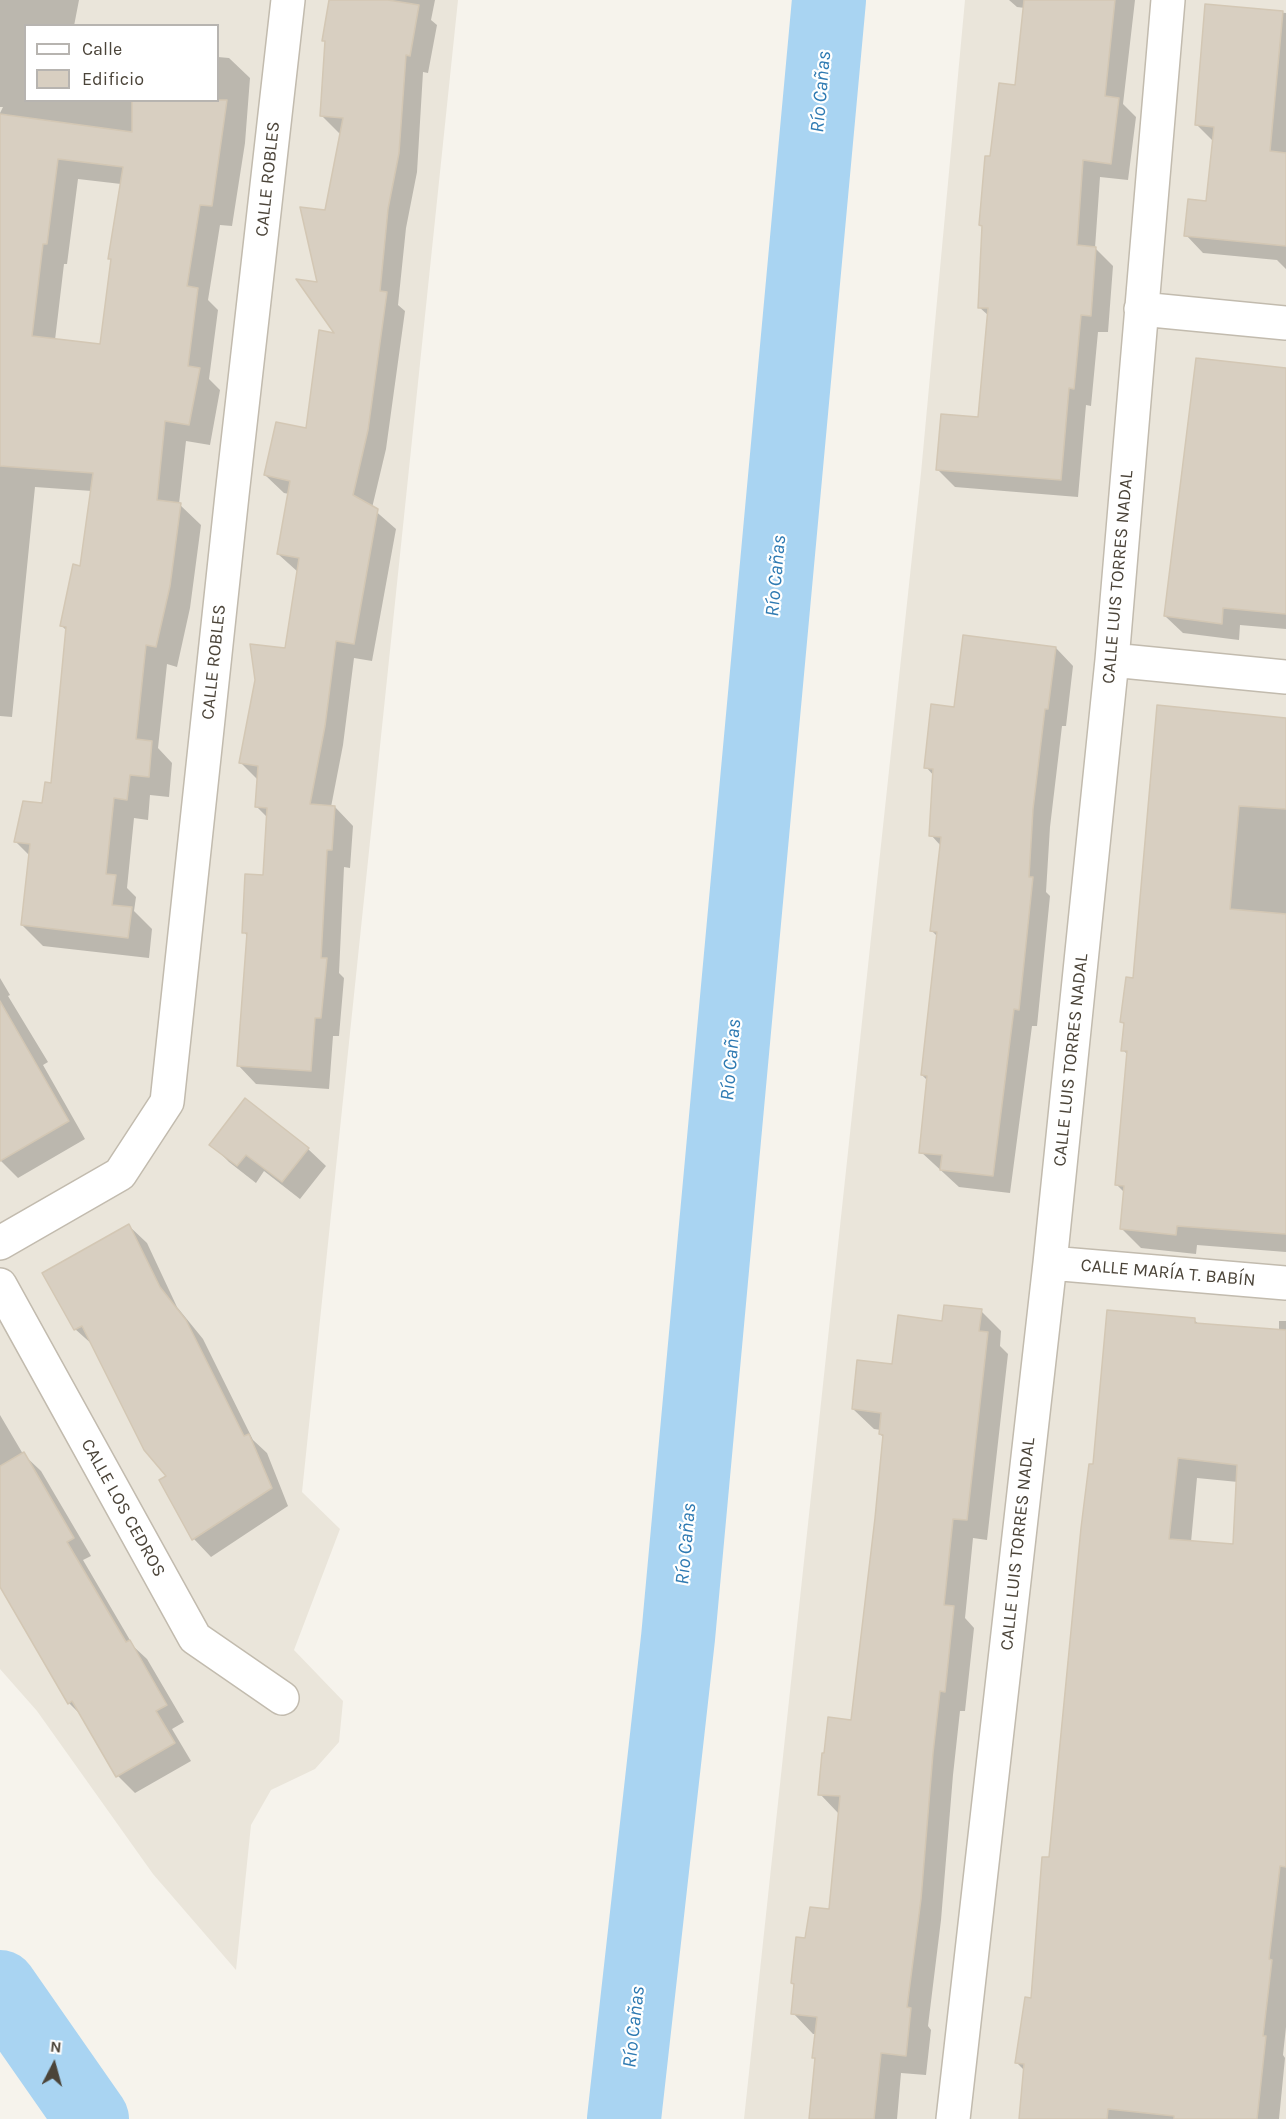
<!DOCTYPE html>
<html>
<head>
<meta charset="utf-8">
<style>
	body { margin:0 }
	#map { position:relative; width:1286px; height:2119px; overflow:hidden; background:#f6f3ec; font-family:Karla,sans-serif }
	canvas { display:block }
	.legend { position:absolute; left:24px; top:24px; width:195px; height:78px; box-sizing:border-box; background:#fff; border:2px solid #b7b4b0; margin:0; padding:8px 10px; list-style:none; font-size:18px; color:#4b4439 }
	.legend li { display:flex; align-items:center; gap:12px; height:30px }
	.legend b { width:30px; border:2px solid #b7b4b0 }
	.north { position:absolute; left:24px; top:2035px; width:60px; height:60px; -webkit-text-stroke:4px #fff; paint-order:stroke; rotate:6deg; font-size:16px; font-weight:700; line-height:24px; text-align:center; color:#4b4439 }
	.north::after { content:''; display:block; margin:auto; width:21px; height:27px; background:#4b4439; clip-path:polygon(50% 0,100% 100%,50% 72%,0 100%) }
</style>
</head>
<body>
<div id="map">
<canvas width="1286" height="2119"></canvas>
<ul class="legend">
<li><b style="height:8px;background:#fff"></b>Calle</li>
<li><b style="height:16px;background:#d8cfc1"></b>Edificio</li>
</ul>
<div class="north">N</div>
</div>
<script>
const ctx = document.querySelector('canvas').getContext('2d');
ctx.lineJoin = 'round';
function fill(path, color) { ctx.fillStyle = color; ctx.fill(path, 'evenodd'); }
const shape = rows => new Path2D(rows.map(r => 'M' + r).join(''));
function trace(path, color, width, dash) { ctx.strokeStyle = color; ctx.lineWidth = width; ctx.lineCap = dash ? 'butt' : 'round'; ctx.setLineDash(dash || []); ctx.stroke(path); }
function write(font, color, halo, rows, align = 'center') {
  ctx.font = font + ' Karla,sans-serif'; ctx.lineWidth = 4.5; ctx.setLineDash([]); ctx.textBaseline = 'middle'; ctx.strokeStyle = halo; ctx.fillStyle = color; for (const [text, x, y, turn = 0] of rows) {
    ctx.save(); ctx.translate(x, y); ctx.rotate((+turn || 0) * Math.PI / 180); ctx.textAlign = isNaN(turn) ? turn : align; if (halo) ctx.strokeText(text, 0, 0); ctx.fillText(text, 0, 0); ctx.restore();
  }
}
fill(shape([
	[0,0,458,0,302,1492,340,1529,294,1650,343,1701,339,1742,315,1769,271,1790,251,1825,236,1970,153,1874,37,1711,0,1669],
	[26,26,218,26,218,100,26,100],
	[965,0,1286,0,1286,2119,744,2119,921,473]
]), '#eae5da');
fill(shape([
	[0,0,79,0,74,26,26,26,26,100,218,100,218,57,229,58,250,78,245,143,232,226,220,225,208,300,218,310,209,379,220,390,210,445,186,441,179,504,201,525,190,608,177,667,167,664,158,748,172,763,169,797,150,795,148,820,134,818,127,888,136,897,134,911,152,929,149,958,43,946,22,925,30,856,16,842,44,805,52,784,67,631,61,625,81,568,92,491,35,487,12,717,0,716,0,113,3,107,0,107],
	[78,179,121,184,110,258,112,261,101,345,55,340,64,264,67,264],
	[331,0,435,0,431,20,437,25,428,73,423,72,417,172,406,228,398,305,405,311,386,449,372,508,396,529,372,661,354,658,343,745,331,807,335,807,353,826,350,868,344,867,339,973,344,978,339,1036,333,1036,329,1089,256,1084,238,1065,248,937,244,932,264,877,268,818,256,806,258,780,240,762,256,680,286,650,298,572,278,554,289,494,284,493,265,475,307,430,337,335,318,284,326,212,340,134,322,116,327,43,324,40],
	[1009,0,1135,0,1123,104,1136,117,1128,180,1100,177,1095,248,1113,266,1108,332,1098,332,1091,406,1086,405,1078,497,955,487,938,470,979,418,989,316,979,307,984,228,981,225,991,158,1017,87,1025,8,1017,7],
	[1207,6,1286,13,1286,269,1277,260,1203,253,1186,235,1207,203,1214,142,1197,125],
	[1286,369,1286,629,1240,625,1239,640,1183,633,1165,616],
	[1056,648,1073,666,1066,726,1062,726,1050,827,1046,892,1050,896,1037,1026,1032,1026,1010,1193,959,1187,921,1152,928,1081,922,1075,938,937,932,931,941,846,931,835,934,776,926,767,956,708],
	[1286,719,1286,1252,1197,1245,1196,1254,1141,1248,1121,1228,1125,1193,1116,1184,1128,1055,1123,1050,1125,1025,1122,1022,1135,979],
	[0,978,10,995,8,996,48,1062,43,1065,85,1139,18,1178,0,1160],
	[211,1144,308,1149,326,1166,300,1199,264,1171,256,1183,229,1162],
	[129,1226,147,1243,177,1307,203,1339,253,1440,267,1453,288,1506,211,1557,194,1539,161,1480,169,1476,94,1346,75,1329],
	[981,1311,1001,1331,1000,1346,1008,1354,987,1540,973,1538,965,1618,974,1628,965,1711,960,1711,953,1775,941,1920,928,2026,931,2030,926,2075,901,2073,897,2119,810,2119,816,2060,814,2057,816,2034,813,2034,793,2013,796,1986,792,1983,807,1939,830,1911,839,1814,820,1794,852,1721,876,1518,884,1438,880,1434,881,1430,874,1429,853,1409,893,1365,944,1322],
	[1194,1320,1200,1325,1279,1331,1279,1321,1286,1321,1286,2027,1283,2055,1285,2058,1279,2119,1020,2119,1025,2071,1017,2063,1033,2000,1094,1466],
	[1197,1478,1238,1482,1234,1545,1191,1542],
	[0,1415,23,1454,41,1471,91,1556,83,1560,134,1647,147,1659,184,1722,172,1729,191,1761,135,1793,118,1776,82,1716,69,1703,0,1580]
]), '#0003');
trace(shape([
	[0,1987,92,2119],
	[624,2119,678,1638,829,0]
]), '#a9d4f2', 74);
const building = shape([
	[329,0,388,0,419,5,410,56,406,55,399,153,388,209,380,291,387,292,368,430,353,495,378,509,354,644,336,641,325,726,310,804,335,806,332,850,327,850,321,958,327,958,321,1018,315,1018,311,1071,237,1066,247,933,242,933,245,874,263,875,267,808,255,807,258,766,239,763,255,680,250,644,285,648,299,558,277,554,290,481,264,475,276,422,306,428,319,330,334,333,296,279,317,282,300,207,325,210,343,118,320,116,325,41,322,41,329,0],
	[1024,0,1115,0,1105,96,1119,98,1111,164,1083,160,1077,245,1096,247,1091,316,1081,315,1074,389,1069,388,1061,480,936,470,941,414,978,417,988,308,978,308,982,226,979,225,985,156,990,156,999,83,1015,85,1024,0],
	[1205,4,1283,11,1270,151,1286,153,1286,246,1184,236,1188,199,1206,201,1214,127,1195,125,1205,4],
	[132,100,227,100,212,206,200,205,187,286,198,288,188,366,200,368,189,425,165,421,157,500,181,503,170,586,156,647,146,645,136,739,152,741,149,777,130,775,127,800,114,798,106,874,116,875,112,905,132,907,128,938,21,925,30,844,14,842,23,801,42,803,45,782,51,783,66,627,60,626,73,564,80,566,93,473,0,466,0,114,132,132,132,100],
	[58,159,123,167,108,259,111,259,100,344,32,336,43,244,47,244,58,159],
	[1196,358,1286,368,1286,614,1223,608,1222,624,1164,616,1196,358],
	[963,635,1056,647,1048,709,1045,709,1033,809,1029,877,1033,877,1019,1010,1014,1009,993,1176,940,1170,942,1155,919,1153,927,1076,921,1075,937,932,930,931,941,837,929,836,933,769,924,768,931,704,954,707,963,635],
	[1157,705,1286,718,1286,809,1239,806,1230,909,1286,914,1286,1234,1177,1226,1176,1235,1120,1229,1124,1186,1115,1185,1127,1051,1121,1051,1124,1023,1120,1022,1126,977,1133,978,1157,705],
	[0,1001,69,1121,0,1161,0,1001],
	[245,1098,309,1148,282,1182,246,1155,237,1166,209,1145,245,1098],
	[129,1224,160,1287,186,1320,244,1436,249,1434,272,1488,192,1540,159,1480,166,1476,144,1450,82,1326,74,1330,42,1273,129,1224],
	[944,1305,982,1309,979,1331,988,1332,967,1520,953,1519,944,1605,954,1606,945,1692,940,1691,933,1753,921,1899,907,2007,911,2008,906,2056,881,2053,874,2119,809,2119,815,2058,812,2058,817,2017,791,2014,794,1984,791,1983,796,1937,805,1938,810,1907,829,1909,840,1796,818,1795,822,1753,824,1753,828,1717,851,1720,875,1518,883,1435,879,1434,881,1413,852,1409,857,1360,892,1364,898,1315,942,1321,944,1305],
	[1107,1310,1195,1318,1195,1323,1286,1330,1286,1867,1280,1866,1269,1959,1272,1960,1263,2036,1266,2036,1257,2119,1174,2119,1174,2116,1108,2109,1107,2119,1019,2119,1024,2064,1015,2063,1025,1997,1031,1998,1042,1857,1049,1857,1081,1528,1089,1464,1093,1464,1107,1310],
	[1178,1458,1237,1465,1233,1544,1169,1539,1178,1458],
	[24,1452,74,1538,67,1542,126,1642,130,1640,167,1705,156,1711,175,1743,116,1777,72,1701,68,1704,0,1587,0,1466,24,1452]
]);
fill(building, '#d8cfc1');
trace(building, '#d3c7b4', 1.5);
const minor = shape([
	[1141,309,1286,323],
	[1112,660,1286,677],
	[0,1243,120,1174,167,1102,232,495,288,0],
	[1050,1263,1286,1283],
	[0,1285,195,1638,282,1698],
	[953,2119,1050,1263,1112,660,1168,0]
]);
trace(minor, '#c2bbae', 36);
trace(minor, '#fff', 33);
write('18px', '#4b4439', '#fff', [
	["CALLE ROBLES",268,179,-84],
	["CALLE LUIS TORRES NADAL",1118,577,-85],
	["CALLE ROBLES",214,662,-84],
	["CALLE LUIS TORRES NADAL",1071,1060,-84],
	["CALLE MARÍA T. BABÍN",1168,1273,5],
	["CALLE LOS CEDROS",123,1508,61],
	["CALLE LUIS TORRES NADAL",1018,1544,-84]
]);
write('italic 20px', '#2e7ab2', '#fff', [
	["Río Cañas",821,92,-85],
	["Río Cañas",776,576,-85],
	["Río Cañas",731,1060,-85],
	["Río Cañas",686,1544,-85],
	["Río Cañas",634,2027,-84]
]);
</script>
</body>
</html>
